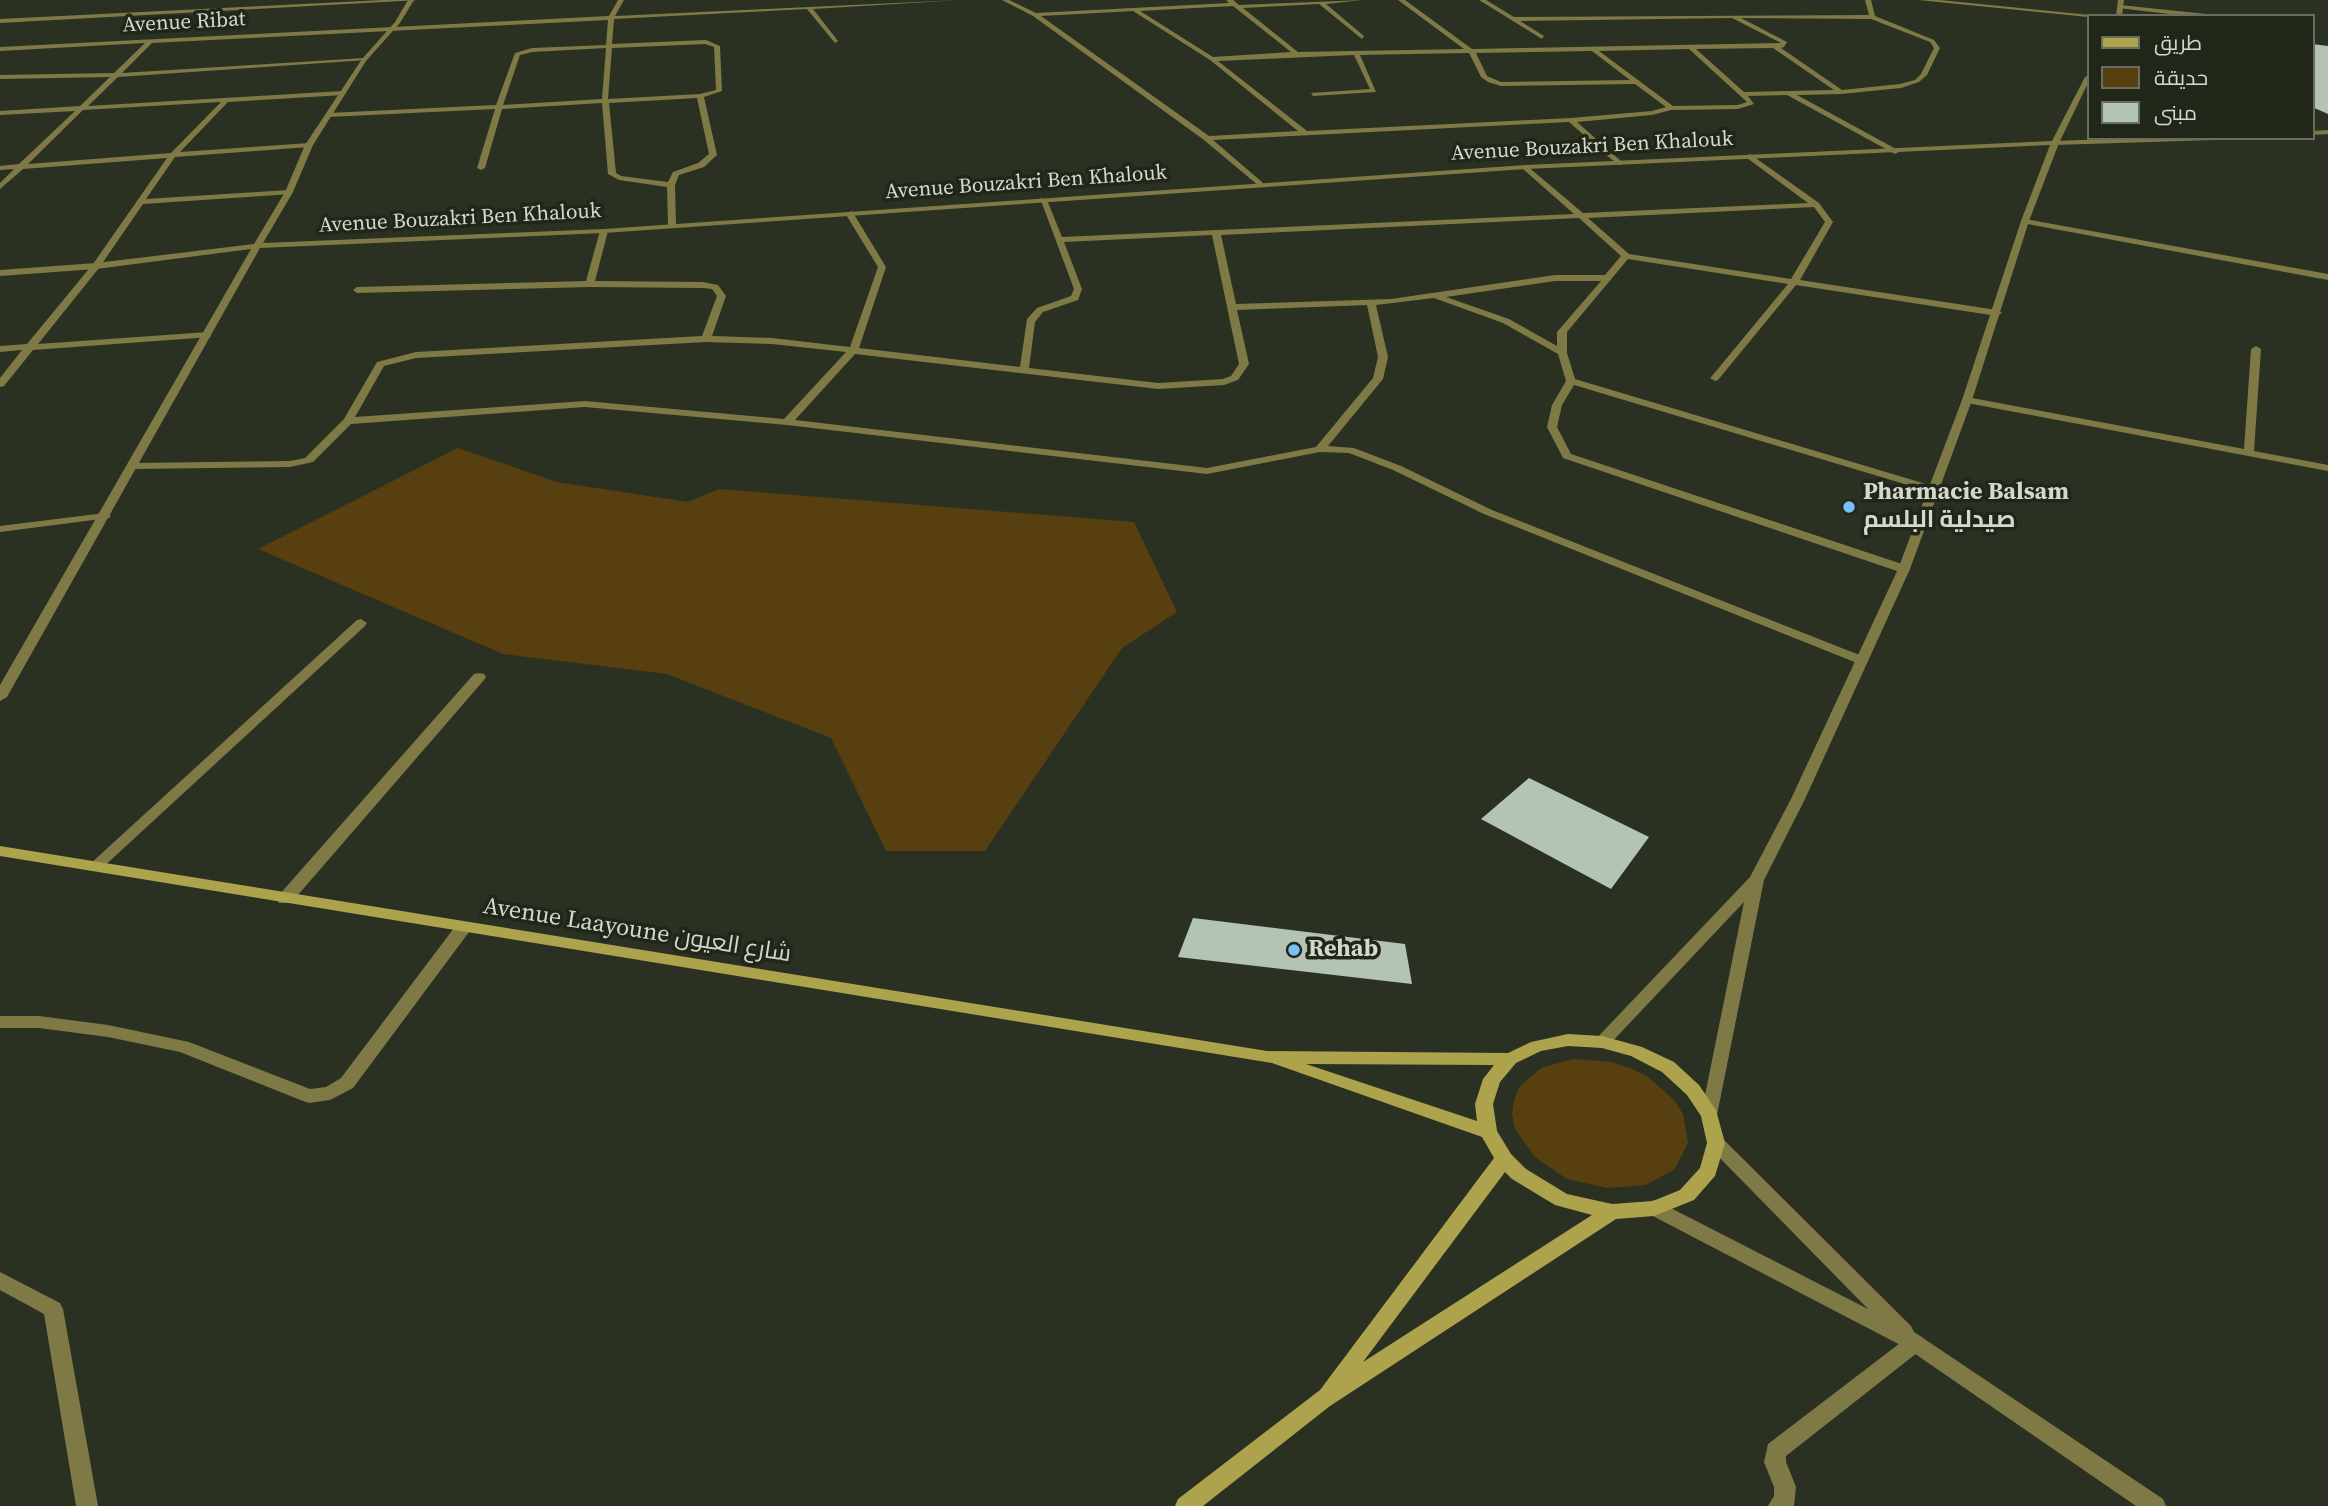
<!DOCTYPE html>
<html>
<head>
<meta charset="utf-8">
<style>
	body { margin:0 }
	#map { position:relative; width:2328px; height:1506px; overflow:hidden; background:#2a3122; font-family:"Source Serif 4",Cairo,serif }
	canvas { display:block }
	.legend { position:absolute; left:2087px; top:14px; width:228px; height:126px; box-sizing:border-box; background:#212718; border:2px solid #696e61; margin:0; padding:9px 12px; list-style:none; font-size:21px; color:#d4d9cf }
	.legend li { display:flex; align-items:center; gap:14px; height:35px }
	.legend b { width:35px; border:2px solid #696e61 }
</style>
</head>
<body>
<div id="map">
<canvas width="2328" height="1506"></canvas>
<ul class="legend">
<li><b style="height:9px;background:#aca34c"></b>طريق</li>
<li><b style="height:19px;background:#573f0f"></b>حديقة</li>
<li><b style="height:19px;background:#b3c4b6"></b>مبنى</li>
</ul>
</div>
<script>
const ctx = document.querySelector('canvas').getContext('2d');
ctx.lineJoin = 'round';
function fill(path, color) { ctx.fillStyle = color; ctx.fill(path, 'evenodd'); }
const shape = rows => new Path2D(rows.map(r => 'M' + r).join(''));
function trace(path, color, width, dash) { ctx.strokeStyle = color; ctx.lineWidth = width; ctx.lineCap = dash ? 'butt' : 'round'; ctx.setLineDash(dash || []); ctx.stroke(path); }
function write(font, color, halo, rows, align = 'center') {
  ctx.font = font + ' "Source Serif 4",Cairo,serif'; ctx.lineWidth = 7; ctx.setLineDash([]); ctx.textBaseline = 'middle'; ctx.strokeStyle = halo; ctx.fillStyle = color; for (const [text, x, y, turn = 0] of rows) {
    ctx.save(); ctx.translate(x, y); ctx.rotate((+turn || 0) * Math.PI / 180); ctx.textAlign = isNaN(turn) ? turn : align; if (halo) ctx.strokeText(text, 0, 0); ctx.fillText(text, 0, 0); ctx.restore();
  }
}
fill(shape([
	[458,448,557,482,688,502,719,489,1134,522,1177,612,1122,648,985,851,886,851,831,738,667,674,503,654,258,549],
	[1573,1059,1611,1062,1630,1068,1647,1076,1674,1100,1683,1114,1688,1143,1675,1169,1646,1185,1608,1188,1567,1179,1535,1157,1515,1129,1512,1114,1514,1100,1519,1087,1541,1068]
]), '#573f0f');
fill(shape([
	[2312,44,2328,46,2328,114,2312,107],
	[1529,778,1649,837,1611,889,1481,819],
	[1193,918,1405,944,1412,984,1178,957]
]), '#b3c4b6');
fill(shape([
	[383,0,420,0,0,23,0,19,383,0],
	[618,0,624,0,615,16,960,0,813,9,838,41,835,43,807,9,614,19,612,44,706,40,720,46,722,91,704,97,717,155,704,167,679,175,675,185,676,225,672,227,668,225,667,187,619,180,608,174,602,103,502,109,485,168,481,170,477,168,495,109,328,117,325,115,328,113,496,105,515,53,532,48,606,45,608,20,152,43,122,73,364,58,367,60,118,77,88,106,343,91,346,93,343,95,228,102,180,152,309,143,313,145,309,147,175,157,146,199,289,190,292,190,292,194,143,204,99,268,38,344,208,332,211,333,211,337,33,350,4,386,0,387,0,378,22,350,0,352,0,346,27,344,93,264,167,158,23,169,0,189,0,183,14,169,0,170,0,166,19,164,75,111,0,115,0,111,80,106,110,77,0,79,0,75,114,73,145,43,0,51,0,47,609,16,618,0],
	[705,44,714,47,716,90,700,94,608,99,612,48,705,44],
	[606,48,602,99,503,105,520,55,532,52,606,48],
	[697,98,709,154,698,163,673,172,668,182,621,176,616,173,609,103,697,98],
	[221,102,171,153,28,164,83,110,221,102],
	[1002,0,1009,0,1036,13,1229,3,1226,0,1233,0,1239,5,1363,0,1326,4,1364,36,1362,39,1319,4,1243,8,1298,52,1464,49,1398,0,1405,0,1472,49,1781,43,1732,18,1520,21,1544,36,1542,39,1479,0,1486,0,1514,17,1869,15,1865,0,1871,0,1875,16,1934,40,1940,48,1927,75,1919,82,1901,88,1841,94,1797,95,1898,150,1899,152,1895,154,1787,95,1748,96,1754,104,1738,109,1671,110,1652,115,1577,122,1621,161,1621,165,1618,165,1569,122,1213,140,1262,182,1263,184,1259,186,1204,140,1033,16,1002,0],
	[1233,6,1291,52,1213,57,1140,11,1233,6],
	[1133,11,1210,60,1298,131,1209,136,1041,16,1133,11],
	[1741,18,1871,19,1930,42,1934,48,1921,74,1915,80,1900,84,1842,90,1781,48,1784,47,1787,42,1741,18],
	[1773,48,1834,90,1744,92,1696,49,1773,48],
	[1689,49,1747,102,1738,105,1673,106,1599,51,1689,49],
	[1592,51,1630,80,1501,82,1487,76,1476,53,1592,51],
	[1469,53,1481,77,1488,82,1501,86,1635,84,1666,107,1652,111,1571,118,1307,131,1218,61,1354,55,1370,89,1311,93,1313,96,1376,92,1360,55,1469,53],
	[1918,0,1940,0,2100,16,2088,17,1918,0],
	[2120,5,2206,14,2209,16,2187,16,2118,8,2120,5],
	[2328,130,2328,134,2312,135,2312,131,2328,130],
	[2137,138,2216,138,2213,140,2055,145,2051,143,2055,141,2137,138],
	[1750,154,1819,203,1833,222,1800,280,1997,310,2002,313,1997,316,1796,285,1718,380,1715,381,1710,378,1712,376,1788,284,1628,259,1567,332,1567,353,1575,379,1936,487,1936,491,1928,491,1574,385,1562,405,1557,427,1571,454,1908,566,1910,569,1908,572,1900,572,1563,458,1547,427,1552,405,1566,381,1558,354,1503,323,1434,298,1376,305,1388,357,1383,379,1328,446,1354,448,1401,466,1492,510,1867,658,1868,661,1862,665,1484,514,1393,470,1349,453,1320,452,1207,474,787,425,585,407,351,424,313,462,290,467,134,469,129,466,134,463,290,461,305,458,344,419,377,362,416,352,702,336,717,296,712,289,703,288,590,287,357,293,353,290,357,287,586,281,600,231,604,229,608,231,595,281,703,282,718,285,726,296,712,336,772,338,850,347,878,267,845,213,852,211,886,267,859,348,1020,367,1027,319,1037,308,1071,296,1074,289,1040,198,1047,200,1062,237,1574,214,1523,169,1523,165,1526,165,1583,213,1808,203,1747,158,1746,156,1750,154],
	[1814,207,1825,222,1791,279,1629,254,1588,218,1814,207],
	[1579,218,1621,256,1605,275,1555,275,1391,299,1236,304,1221,235,1579,218],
	[1212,235,1239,364,1231,376,1223,379,1158,383,1029,368,1035,322,1043,312,1078,300,1082,289,1064,242,1212,235],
	[1555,281,1601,281,1557,332,1557,346,1509,319,1446,297,1555,281],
	[1367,305,1378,357,1373,378,1316,447,1207,468,795,420,855,354,1158,389,1224,385,1238,380,1249,364,1237,310,1367,305],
	[706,342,772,344,846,352,784,419,585,401,355,417,384,366,416,358,706,342],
	[2025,219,2328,274,2328,280,2022,223,2021,221,2025,219],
	[2256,346,2261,349,2254,451,2328,465,2328,471,1967,403,1962,400,1967,397,2244,449,2251,349,2256,346],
	[105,513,111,516,109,518,0,532,0,526,105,513],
	[361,619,367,623,365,626,100,870,90,870,87,867,90,864,357,620,361,619],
	[479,673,484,674,486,677,484,680,291,903,279,903,277,899,279,895,474,674,479,673],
	[463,923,469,924,471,928,469,932,353,1088,330,1100,309,1103,303,1101,180,1052,108,1037,39,1028,0,1028,0,1016,39,1016,108,1025,189,1042,310,1089,326,1087,341,1078,457,924,463,923],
	[0,1272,60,1303,63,1309,98,1506,76,1506,44,1314,0,1290,0,1272],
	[1915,1334,1922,1337,1925,1343,1922,1349,1786,1456,1786,1462,1796,1487,1794,1506,1768,1506,1774,1496,1774,1487,1764,1462,1768,1444,1908,1337,1915,1334]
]), '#7f7945');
fill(shape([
	[408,0,414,0,400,23,366,61,313,145,293,192,263,243,604,229,1526,165,2052,141,2085,77,2088,75,2088,83,2059,143,2029,221,1972,400,1910,569,1805,799,1764,880,1716,1120,1710,1122,1704,1120,1701,1115,1744,902,1608,1046,1602,1048,1596,1046,1593,1042,1750,877,1791,799,1898,569,1962,400,2021,221,2050,145,1526,169,604,233,260,248,7,697,0,701,0,685,251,249,96,269,0,276,0,270,96,263,254,244,285,192,305,145,362,59,395,22,408,0],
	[2118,0,2124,0,2122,16,2116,16,2118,0],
	[1716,1136,1722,1138,1911,1326,1914,1332,2163,1499,2166,1506,2136,1506,1908,1349,1647,1213,1644,1208,1647,1203,1654,1200,1661,1203,1868,1309,1710,1148,1707,1143,1710,1138,1716,1136]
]), '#7f7945');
fill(shape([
	[0,846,1267,1051,1508,1053,1531,1042,1568,1034,1602,1036,1642,1047,1674,1062,1699,1085,1716,1110,1725,1143,1715,1176,1694,1200,1654,1216,1616,1219,1330,1406,1203,1506,1175,1506,1178,1499,1320,1390,1494,1158,1482,1137,1272,1063,0,856,0,846],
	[1568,1046,1602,1048,1631,1056,1662,1072,1687,1095,1701,1116,1707,1143,1700,1168,1680,1190,1653,1201,1612,1204,1567,1194,1526,1169,1511,1154,1497,1131,1493,1104,1500,1082,1516,1063,1541,1051,1568,1046],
	[1306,1064,1494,1065,1483,1079,1475,1104,1477,1121,1306,1064],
	[1505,1172,1512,1179,1555,1205,1592,1215,1363,1362,1505,1172]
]), '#aca34c');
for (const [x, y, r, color] of [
	[1849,507,7,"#78bff7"],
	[1294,950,7,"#78bff7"]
]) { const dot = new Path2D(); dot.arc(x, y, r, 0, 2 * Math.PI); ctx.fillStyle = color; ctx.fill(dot); trace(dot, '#212718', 2.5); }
write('21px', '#d4d9cf', '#212718', [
	["Avenue Ribat",184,23,-3],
	["Avenue Bouzakri Ben Khalouk",1592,147,-3],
	["Avenue Bouzakri Ben Khalouk",1026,183,-4],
	["Avenue Bouzakri Ben Khalouk",460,219,-3]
]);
write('bold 24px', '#d4d9cf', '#212718', [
	["Pharmacie Balsam",1863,493],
	["صيدلية البلسم",1863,521],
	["Rehab",1308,950]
], 'left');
write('24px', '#d4d9cf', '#212718', [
	["Avenue Laayoune شارع العيون",637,931,9]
]);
</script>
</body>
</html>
